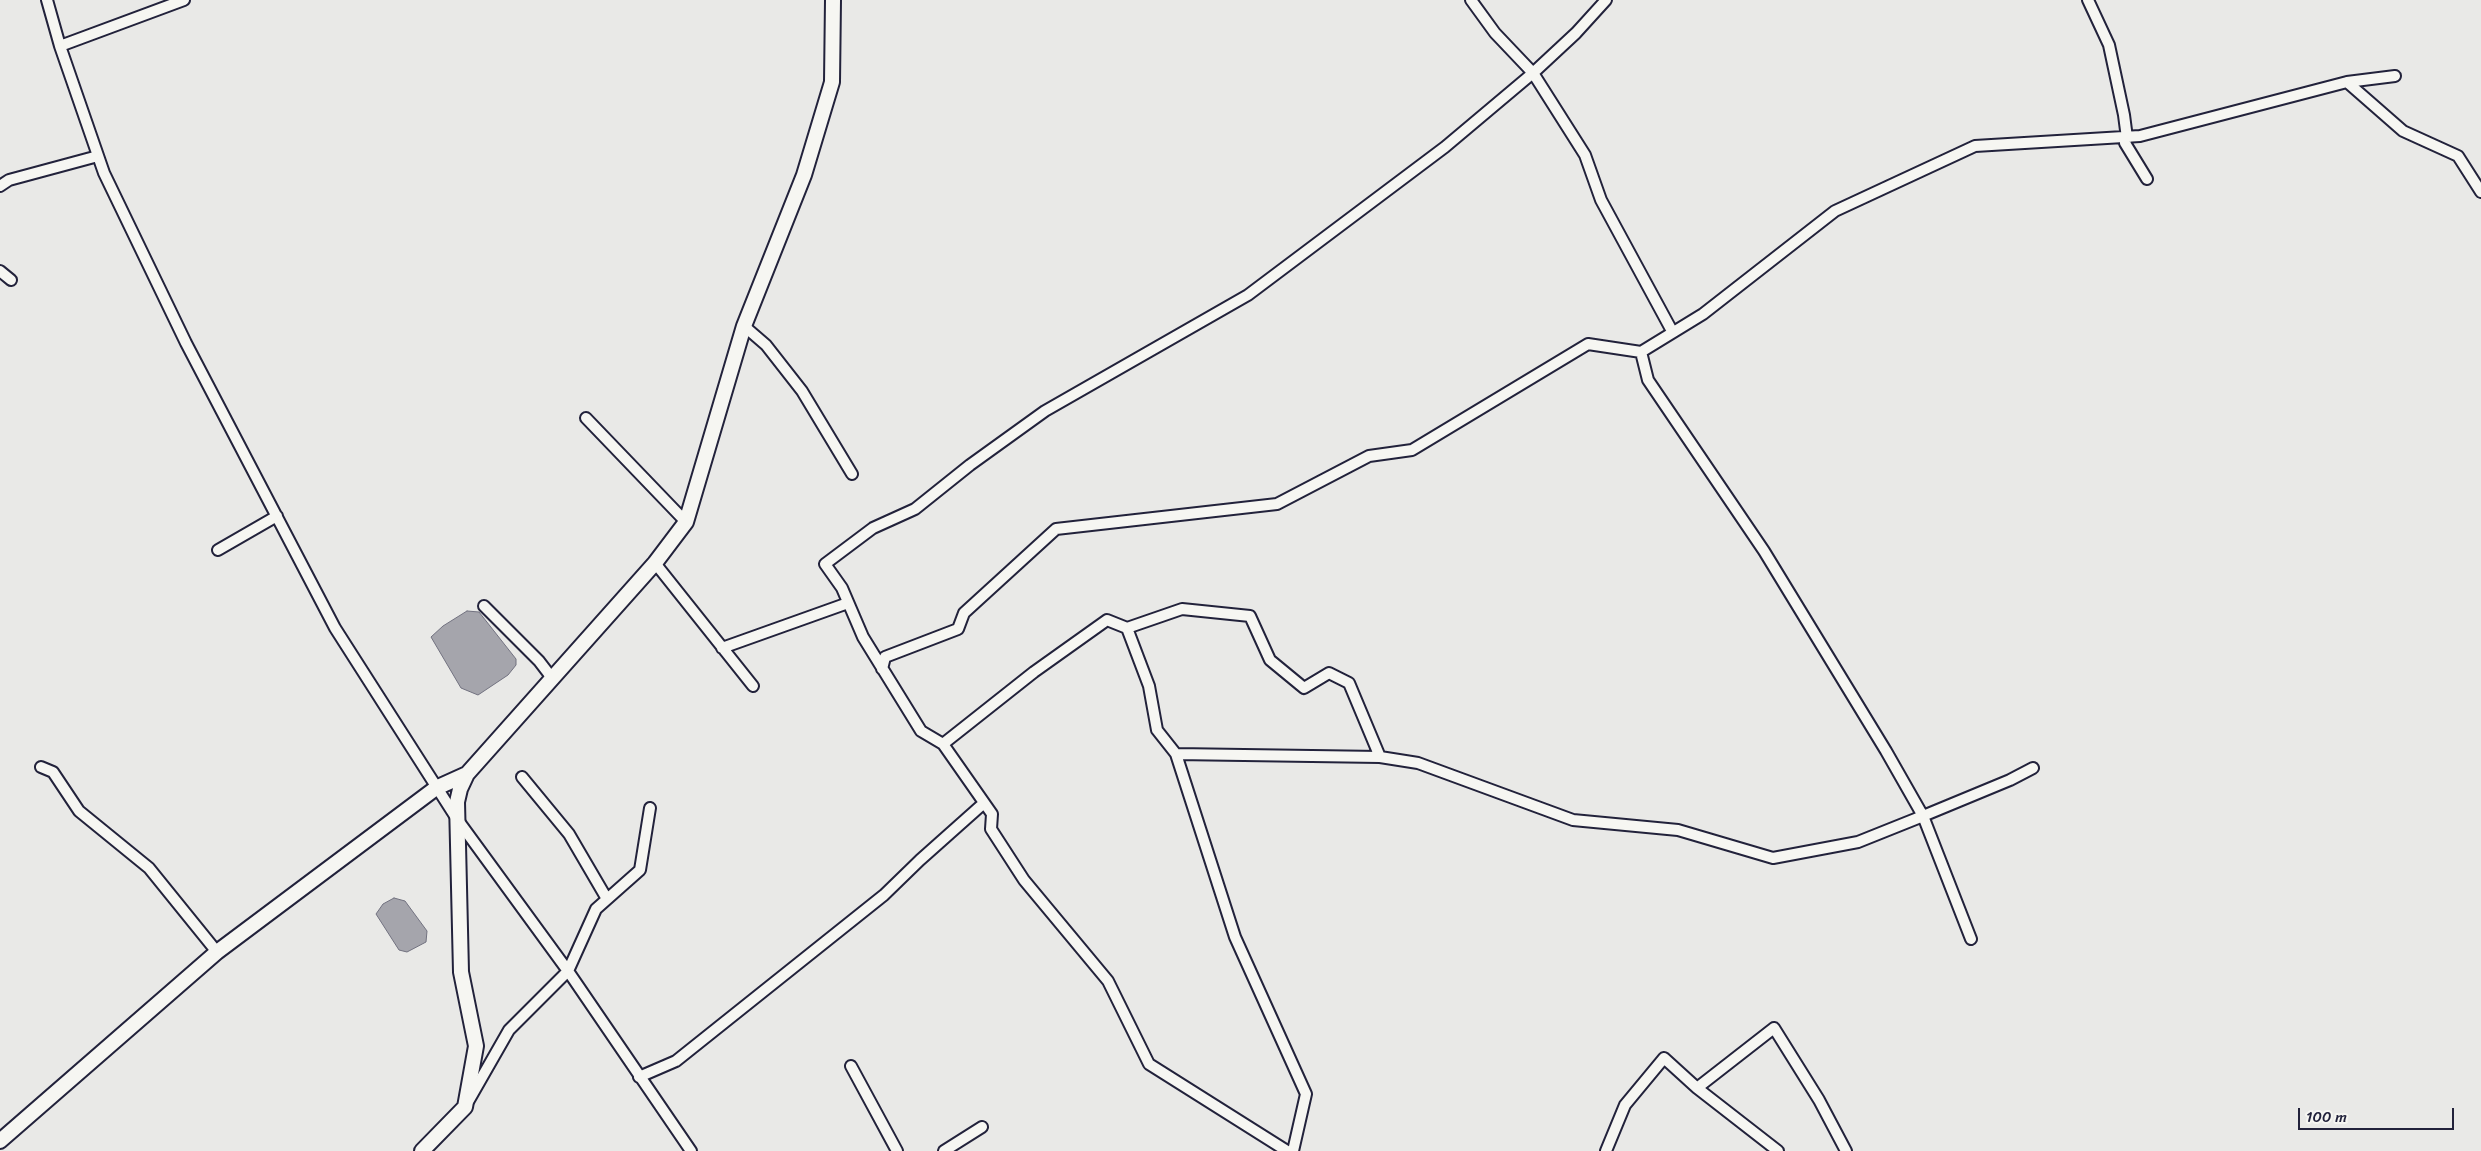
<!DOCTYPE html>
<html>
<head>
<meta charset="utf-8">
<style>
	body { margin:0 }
	#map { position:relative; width:2481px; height:1151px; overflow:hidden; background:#e9e9e7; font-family:Sriracha,sans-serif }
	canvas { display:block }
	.scale { position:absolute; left:2298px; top:1108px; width:156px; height:22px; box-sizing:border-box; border:2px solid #22223b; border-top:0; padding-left:6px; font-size:15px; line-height:18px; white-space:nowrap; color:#22223b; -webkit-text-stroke:4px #f6f6f2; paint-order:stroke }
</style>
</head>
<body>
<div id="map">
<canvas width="2481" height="1151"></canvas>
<div class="scale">100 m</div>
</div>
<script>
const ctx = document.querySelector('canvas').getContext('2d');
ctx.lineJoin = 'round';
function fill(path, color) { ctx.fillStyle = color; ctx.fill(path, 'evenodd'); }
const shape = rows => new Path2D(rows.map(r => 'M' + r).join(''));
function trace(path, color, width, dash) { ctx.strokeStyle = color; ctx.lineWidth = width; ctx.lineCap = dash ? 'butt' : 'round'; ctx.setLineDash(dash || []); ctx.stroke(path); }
const water = shape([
	[467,611,479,612,516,659,516,665,508,675,478,695,461,688,431,637,443,626,467,611],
	[394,898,405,901,427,931,426,942,407,952,399,950,376,914,383,904,394,898]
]);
fill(water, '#a5a5ac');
trace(water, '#71717f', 1);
const street = shape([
	[47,0,60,46,104,173,186,343,335,628,457,819,568,971,691,1151],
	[1471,0,1495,33,1533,73,1585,155,1601,200,1672,331],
	[2088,0,2109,45,2124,115,2127,138,2125,143,2147,179],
	[60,46,184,0],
	[2347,82,2395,76],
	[0,186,9,180,98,156],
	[0,271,11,280],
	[744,326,766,345,802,391,852,474],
	[586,418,686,522],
	[218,550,277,516],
	[655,563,753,686],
	[484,606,539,661,552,678],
	[1127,628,1182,609,1250,616,1270,660,1304,688,1329,673,1349,683,1380,757],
	[722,648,848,603],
	[882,669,885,657,958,629,964,613,1056,529,1277,504,1369,456,1412,450,1588,344,1641,352],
	[943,744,1034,672,1107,620,1127,628,1149,686,1157,730,1176,754],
	[41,767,53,772,79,811,149,868,217,952],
	[522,777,569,834,607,899],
	[1971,939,1923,816,2010,780,2033,768],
	[851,1066,897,1151],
	[639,1077,676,1061,884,895,920,860,984,803],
	[1697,1088,1774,1028,1819,1100,1846,1151],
	[469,1100,509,1030,568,971,596,909,640,870,650,808],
	[944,1151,982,1127],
	[1287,1151,1149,1064,1108,981,1024,880,991,829,992,814,943,744,921,731,863,637,842,588,825,564,873,528,915,509,970,465,1045,411,1248,295,1445,147,1533,73,1576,33,1606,0],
	[1293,1151,1306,1094,1235,937,1176,754,1380,757,1418,763,1573,820,1678,830,1773,858,1858,842,1923,816,1886,751,1764,551,1648,380,1641,352,1703,314,1835,211,1975,146,2140,136,2347,82,2403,131,2458,156,2481,192],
	[1606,1151,1625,1105,1664,1058,1697,1088,1778,1151]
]);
const secondary = shape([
	[0,1141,217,952,436,788,467,774],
	[422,1151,465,1107,476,1046,461,972,457,802,460,789,467,774,655,563,686,522,744,326,804,175,832,82,833,0]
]);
trace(street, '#22223b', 14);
trace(secondary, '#22223b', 18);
trace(street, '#f6f6f2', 10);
trace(secondary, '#f6f6f2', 14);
</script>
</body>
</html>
